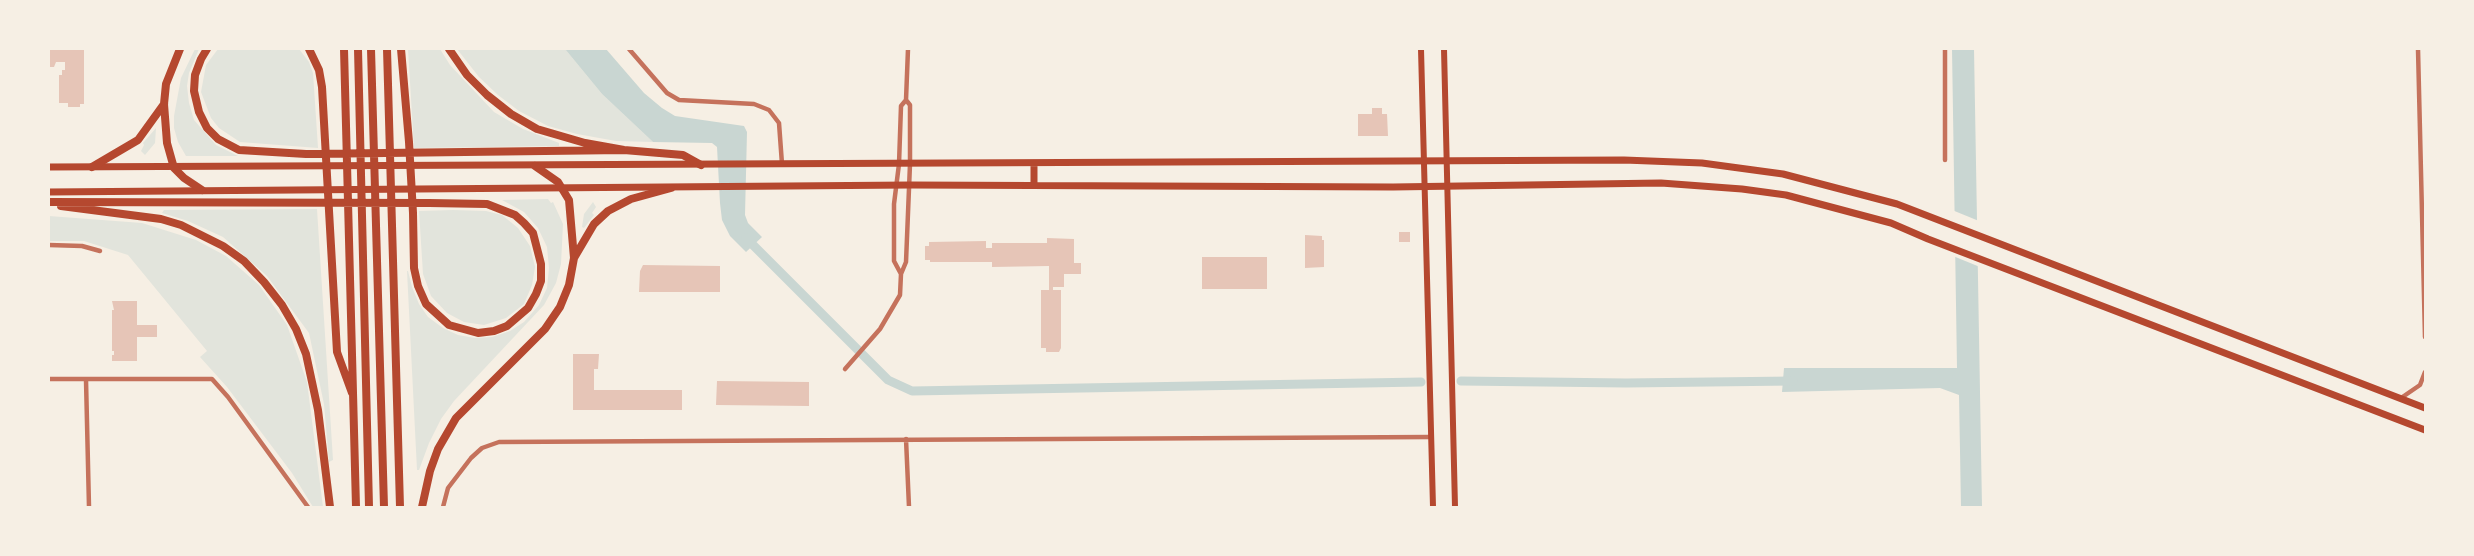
<!DOCTYPE html>
<html>
<head>
<meta charset="utf-8">
<style>
	body { margin:0 }
	#map { position:relative; width:2474px; height:556px; overflow:hidden; background:#f6efe4; font-family:"Alegreya Sans",sans-serif }
	canvas { display:block }
	.frame { position:absolute; inset:0; border:50px solid #f6efe4; pointer-events:none }
</style>
</head>
<body>
<div id="map">
<canvas width="2474" height="556"></canvas>
<div class="frame"></div>
</div>
<script>
const ctx = document.querySelector('canvas').getContext('2d');
ctx.lineJoin = 'round';
function fill(path, color) { ctx.fillStyle = color; ctx.fill(path, 'evenodd'); }
const shape = rows => new Path2D(rows.map(r => 'M' + r).join(''));
function trace(path, color, width, dash) { ctx.strokeStyle = color; ctx.lineWidth = width; ctx.lineCap = dash ? 'butt' : 'round'; ctx.setLineDash(dash || []); ctx.stroke(path); }
fill(shape([
	[195,49,199,49,189,73,187,86,189,103,194,120,216,145,238,156,186,156,178,142,174,128,174,116,181,78],
	[218,49,299,49,309,62,313,73,318,148,240,142,219,128,211,118,201,92,206,65],
	[408,49,440,49,450,65,494,112,523,129,559,143,559,146,414,148],
	[457,49,565,49,602,94,653,142,616,141,577,134,548,126,519,111,498,95,479,77],
	[156,128,155,143,145,155,141,151,144,145,143,143],
	[548,199,551,203,553,202,563,224,561,264,556,283,544,305,454,401,441,419,429,443,419,470,417,470,407,271,408,271,412,287,419,304,428,317,443,328,458,335,475,338,492,337,510,331,524,322,539,305,547,288,549,268,547,247,538,228,524,212,502,200],
	[593,202,596,207,592,213,594,215,584,228,582,227,584,214],
	[317,209,333,460,329,462,324,404,309,333,267,276,223,237,188,221,162,213,164,210],
	[453,210,486,211,502,215,518,228,530,246,535,267,532,285,524,304,506,318,484,325,464,322,447,313,431,296,423,274,419,211],
	[49,216,142,223,196,240,226,256,259,285,287,325,307,382,323,507,313,507,292,473,227,387,200,357,207,351,128,255,84,241,49,241]
]), '#e2e4dc');
fill(shape([
	[565,49,606,49,644,93,662,108,675,116,744,126,747,132,745,215,748,223,762,237,746,252,730,236,722,220,720,203,717,147,712,143,653,142,602,94],
	[1952,49,1974,49,1982,507,1961,507,1959,395,1940,388,1782,392,1784,368,1957,368]
]), '#c9d6d2');
fill(shape([
	[1952,210,1979,221,1980,267,1953,256]
]), '#f6efe4');
trace(shape([
	[746,238,888,380,912,391,1421,382],
	[1461,381,1626,383,1793,381]
]), '#c9d6d2', 9);
fill(shape([
	[49,49,84,49,84,104,80,104,80,107,68,107,68,103,59,103,59,75,62,75,62,70,65,70,65,62,56,62,54,67,49,67],
	[1372,108,1382,108,1382,114,1387,114,1388,136,1358,136,1358,114,1372,114],
	[1399,232,1410,232,1410,242,1399,242],
	[1305,235,1322,236,1322,240,1324,240,1324,267,1305,268],
	[1047,238,1074,239,1074,263,1081,263,1081,274,1064,274,1064,287,1053,287,1053,290,1061,290,1061,348,1059,352,1046,352,1046,348,1041,348,1041,290,1049,290,1049,266,992,267,992,262,930,262,930,260,925,260,925,246,929,246,929,242,986,241,986,248,992,248,992,243,1047,243],
	[1202,257,1267,257,1267,289,1202,289],
	[643,265,720,266,720,292,639,292,640,271],
	[112,301,137,301,137,325,157,325,157,337,137,337,137,361,112,361,112,355,114,355,114,351,112,351,112,310,114,310],
	[573,354,599,354,598,369,594,369,594,390,682,390,682,410,573,410],
	[717,381,809,382,809,406,716,405]
]), '#e6c5b7');
trace(shape([
	[629,49,667,93,679,100,754,104,769,110,779,123,782,164],
	[1945,49,1945,160],
	[2418,49,2425,337],
	[49,245,82,246,100,251],
	[901,274,894,261,894,204,899,164,901,106,906,100,908,49],
	[845,369,880,329,900,295,901,274,906,262,910,164,910,105,906,100],
	[49,379,212,379,228,397,308,507],
	[86,380,89,507],
	[2401,398,2420,385,2425,372],
	[906,439,909,507],
	[443,507,448,488,471,458,482,448,499,442,1431,437]
]), '#c5725c', 4.5);
trace(shape([
	[1421,49,1433,507],
	[1444,49,1455,507]
]), '#b5482f', 6);
trace(shape([
	[1034,163,1034,185],
	[49,167,1624,160,1702,163,1783,174,1897,204,2425,408],
	[49,192,910,185,1393,187,1661,183,1742,189,1786,195,1891,223,1928,239,2425,430]
]), '#b5482f', 7);
trace(shape([
	[180,49,166,84,164,104,167,143,174,168,184,178,202,190],
	[207,49,201,59,195,75,194,91,199,112,207,128,218,139,239,150,306,154,624,150],
	[309,49,319,70,322,87,337,352,352,393],
	[344,49,356,507],
	[358,49,369,507],
	[371,49,384,507],
	[387,49,400,507],
	[449,49,467,75,487,95,511,114,537,129,585,143,624,150,683,155,701,165],
	[92,167,138,140,164,104],
	[49,202,429,203,487,204,515,215,524,223,533,233,541,264,541,281,536,294,528,308,507,326,494,331,478,333,449,325,426,304,418,286,414,268,413,213,409,142,401,49],
	[61,206,161,219,181,225,223,246,244,261,264,282,282,305,296,329,306,354,318,410,330,507],
	[574,258,594,224,608,211,631,199,671,188],
	[422,507,430,471,438,449,456,418,545,329,560,307,569,285,574,258,569,200,558,182,535,166]
]), '#b5482f', 8);
</script>
</body>
</html>
